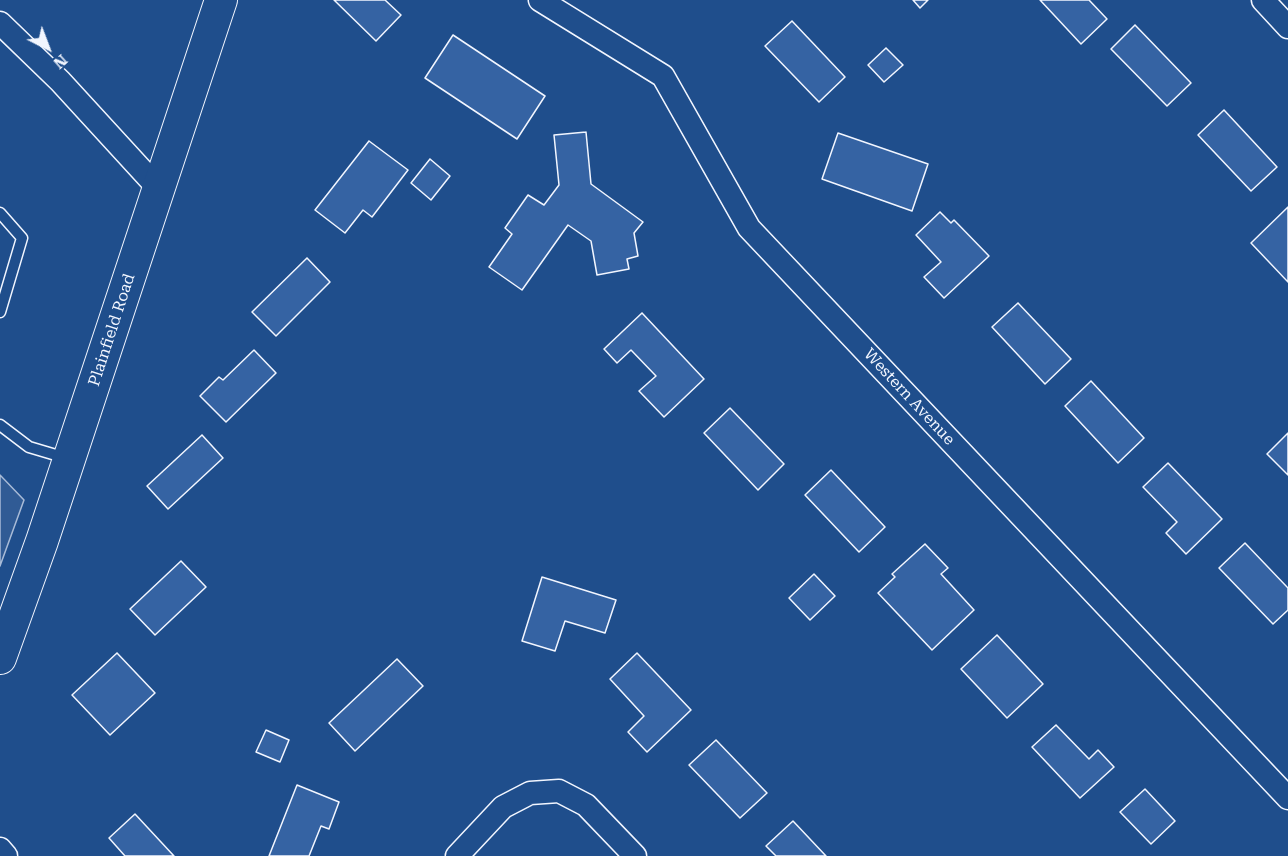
<!DOCTYPE html>
<html>
<head>
<meta charset="utf-8">
<style>
	body { margin:0 }
	#map { position:relative; width:1288px; height:856px; overflow:hidden; background:#1f4e8c; font-family:"Roboto Serif",serif }
	canvas { display:block }
	.north { position:absolute; left:18px; top:18px; width:60px; height:60px; -webkit-text-stroke:4px #1f4e8c; paint-order:stroke; rotate:138deg; font-size:16px; font-weight:700; line-height:24px; text-align:center; color:#f2f6ff }
	.north::after { content:''; display:block; margin:auto; width:21px; height:27px; background:#f2f6ff; clip-path:polygon(50% 0,100% 100%,50% 72%,0 100%) }
</style>
</head>
<body>
<div id="map">
<canvas width="1288" height="856"></canvas>
<div class="north">N</div>
</div>
<script>
const ctx = document.querySelector('canvas').getContext('2d');
ctx.lineJoin = 'round';
function fill(path, color) { ctx.fillStyle = color; ctx.fill(path, 'evenodd'); }
const shape = rows => new Path2D(rows.map(r => 'M' + r).join(''));
function trace(path, color, width, dash) { ctx.strokeStyle = color; ctx.lineWidth = width; ctx.lineCap = dash ? 'butt' : 'round'; ctx.setLineDash(dash || []); ctx.stroke(path); }
function write(font, color, halo, rows, align = 'center') {
  ctx.font = font + ' "Roboto Serif",serif'; ctx.lineWidth = 4.5; ctx.setLineDash([]); ctx.textBaseline = 'middle'; ctx.strokeStyle = halo; ctx.fillStyle = color; for (const [text, x, y, turn = 0] of rows) {
    ctx.save(); ctx.translate(x, y); ctx.rotate((+turn || 0) * Math.PI / 180); ctx.textAlign = isNaN(turn) ? turn : align; if (halo) ctx.strokeText(text, 0, 0); ctx.fillText(text, 0, 0); ctx.restore();
  }
}
const green = shape([
	[0,475,24,500,0,566,0,475]
]);
fill(green, '#305b95');
trace(green, '#a8bbd7', 1.5);
const building = shape([
	[334,0,385,0,401,15,376,41,334,0],
	[913,0,928,0,920,8,913,0],
	[1040,0,1089,0,1107,19,1081,44,1040,0],
	[792,21,845,77,819,102,765,46,792,21],
	[1135,25,1191,83,1167,106,1111,49,1135,25],
	[453,35,545,96,517,139,425,78,453,35],
	[886,48,903,65,884,82,868,65,886,48],
	[1224,110,1277,167,1251,191,1198,135,1224,110],
	[586,132,591,184,643,222,634,233,638,256,627,259,629,269,597,275,591,241,568,225,522,290,489,267,512,234,505,228,528,195,544,205,559,185,554,135,586,132],
	[838,133,928,164,912,211,822,179,838,133],
	[369,141,408,170,372,217,363,210,345,233,315,210,369,141],
	[430,159,450,176,431,200,411,183,430,159],
	[1288,207,1288,282,1251,243,1288,207],
	[940,212,951,223,954,220,989,256,944,298,924,277,941,262,916,235,940,212],
	[307,258,330,282,276,336,252,312,307,258],
	[1018,303,1071,359,1045,384,992,327,1018,303],
	[642,313,704,379,664,417,639,391,656,376,631,350,617,363,604,349,642,313],
	[254,350,276,373,226,422,200,396,219,377,223,380,254,350],
	[1091,381,1144,438,1118,463,1065,406,1091,381],
	[730,408,784,464,758,490,704,433,730,408],
	[1288,433,1288,475,1267,454,1288,433],
	[202,435,223,458,168,509,147,486,202,435],
	[1168,463,1222,519,1186,554,1166,533,1177,522,1143,487,1168,463],
	[831,470,885,527,859,552,805,495,831,470],
	[1245,543,1288,588,1288,610,1273,624,1219,568,1245,543],
	[925,544,948,568,941,574,974,610,932,650,878,593,895,577,892,574,925,544],
	[181,561,206,587,155,635,130,609,181,561],
	[814,574,835,596,810,620,789,598,814,574],
	[542,577,616,600,605,633,565,621,555,651,522,641,542,577],
	[997,635,1043,684,1007,718,961,669,997,635],
	[117,653,155,693,110,735,72,695,117,653],
	[637,653,691,710,647,752,628,732,644,716,610,679,637,653],
	[397,659,423,686,355,751,329,723,397,659],
	[1056,725,1089,759,1098,750,1114,767,1080,798,1032,747,1056,725],
	[266,730,289,740,280,762,256,752,266,730],
	[716,740,767,793,740,818,689,765,716,740],
	[297,785,339,802,329,829,321,826,309,856,269,856,297,785],
	[1145,789,1175,821,1151,844,1120,812,1145,789],
	[135,814,174,856,125,856,109,838,135,814],
	[793,821,826,856,776,856,766,846,793,821]
]);
fill(building, '#3563a3');
trace(building, '#f2f6ff', 1.5);
const service = shape([
	[0,213,22,238,0,312],
	[0,425,29,447,66,458]
]);
const minor = shape([
	[540,0,663,76,749,228,1288,798],
	[1263,0,1288,27],
	[0,23,60,81,159,189],
	[0,849,6,856],
	[457,856,503,807,530,793,559,791,586,805,635,856]
]);
const secondary = shape([
	[0,658,42,541,221,0]
]);
trace(service, '#f2f6ff', 13);
trace(minor, '#f2f6ff', 25);
trace(secondary, '#f2f6ff', 34);
trace(service, '#1f4e8c', 10);
trace(minor, '#1f4e8c', 22);
trace(secondary, '#1f4e8c', 32);
write('16px', '#f2f6ff', '#1f4e8c', [
	["Plainfield Road",112,330,-72],
	["Western Avenue",909,397,47]
]);
</script>
</body>
</html>
